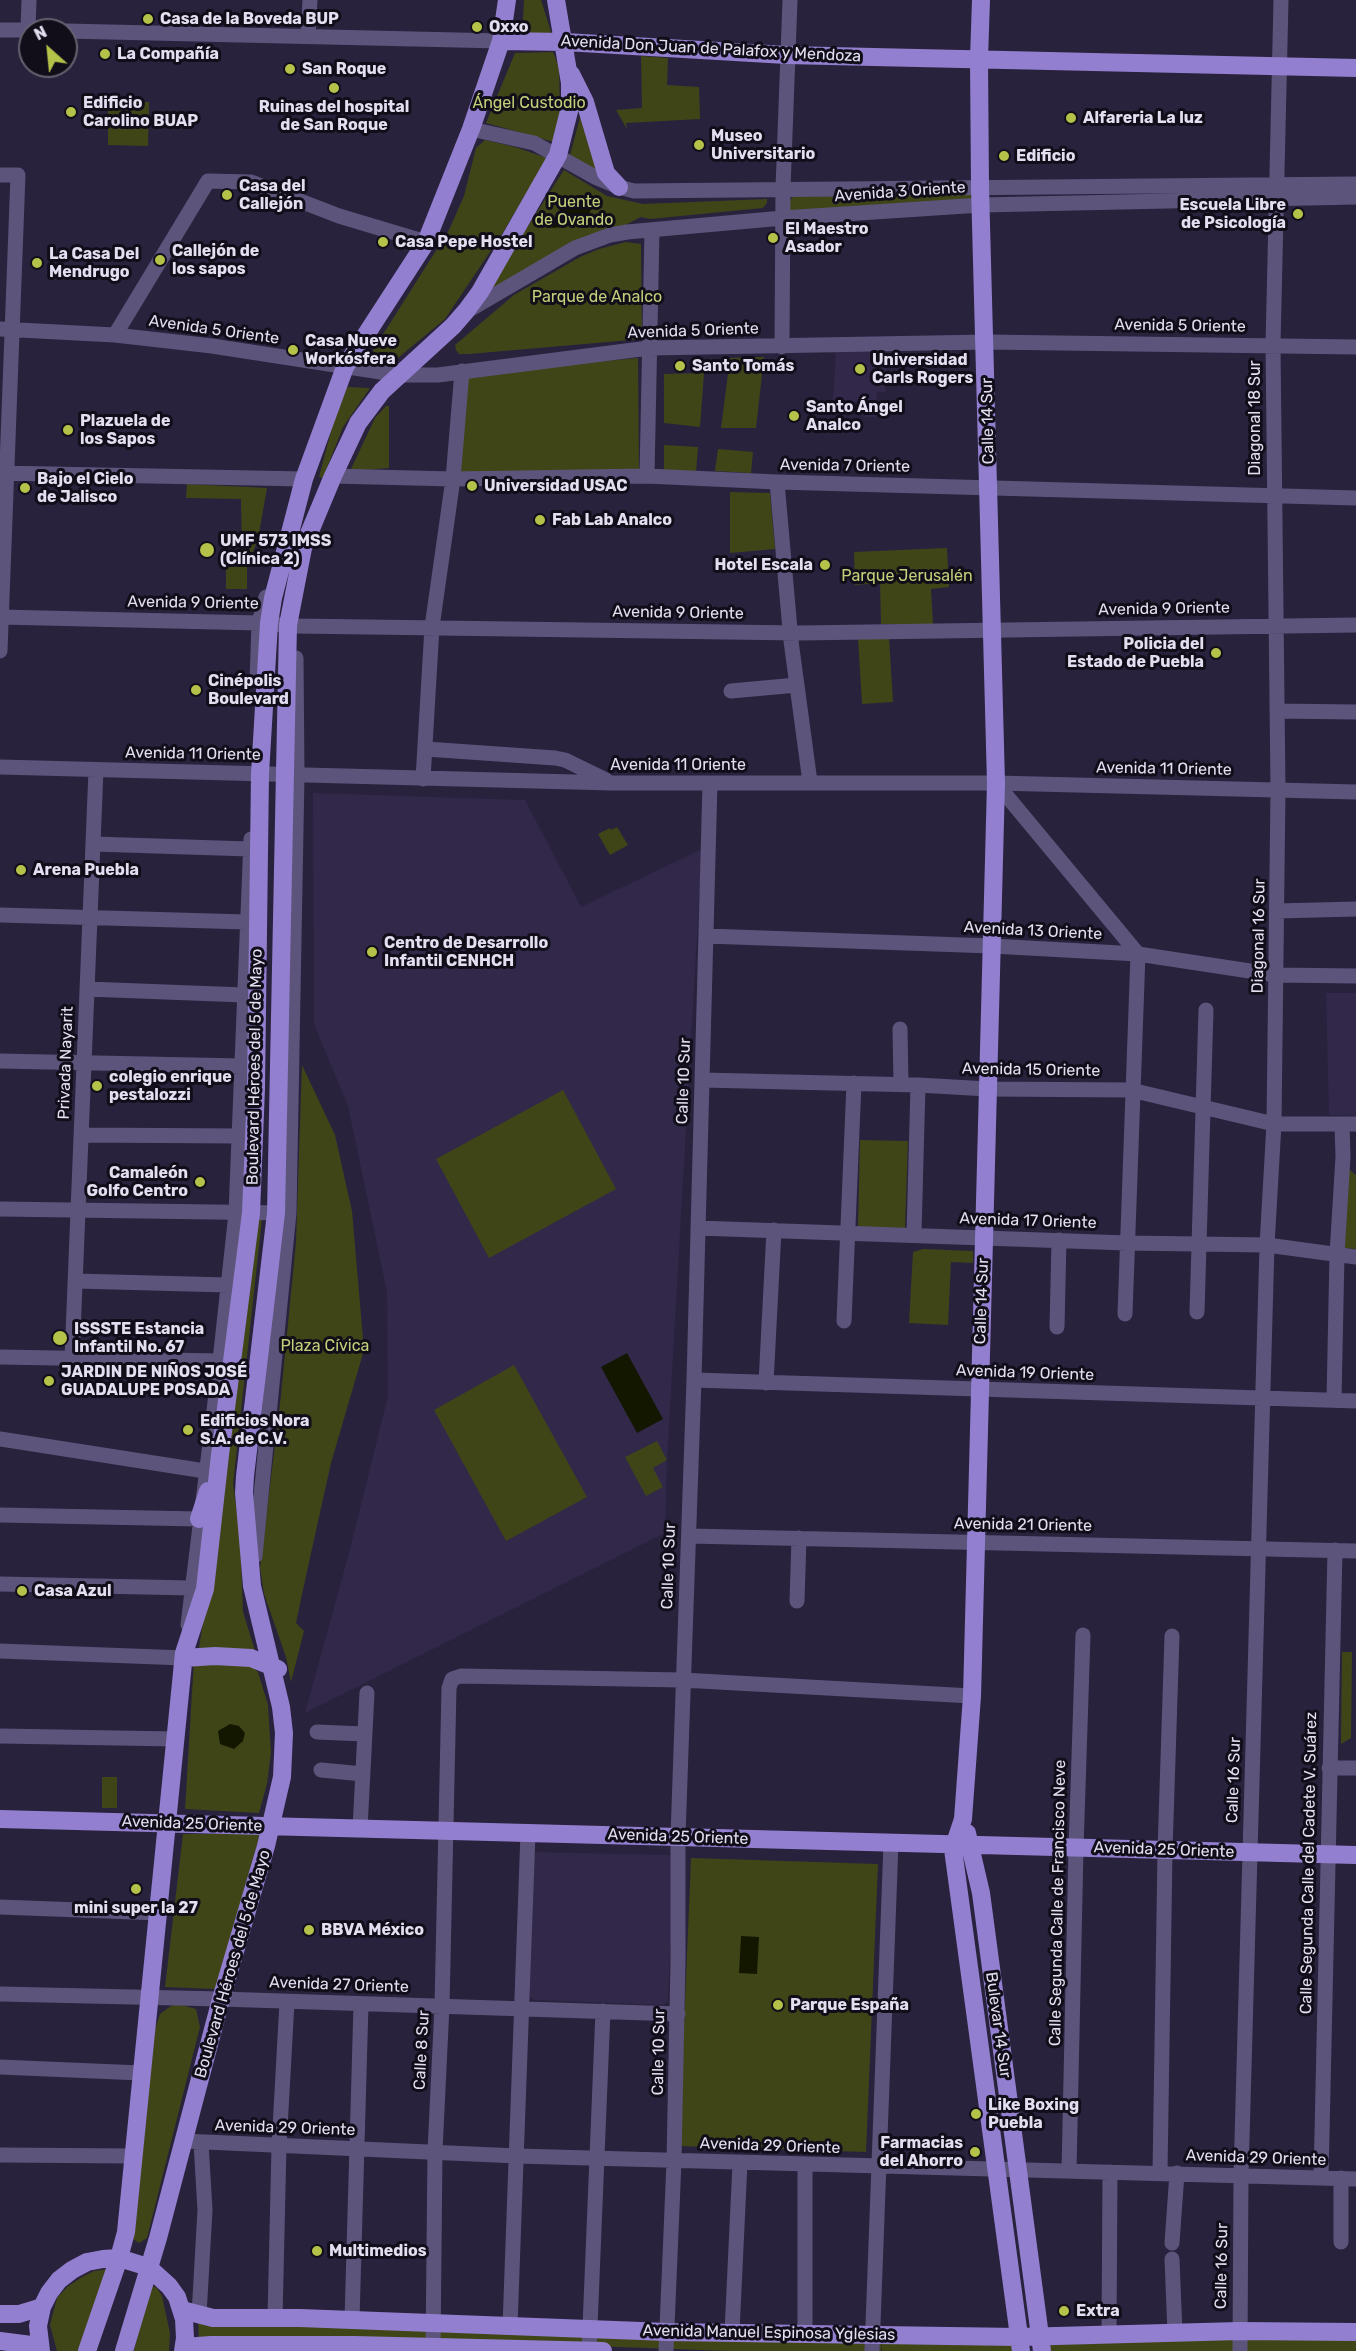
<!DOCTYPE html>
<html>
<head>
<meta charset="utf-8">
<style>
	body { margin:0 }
	#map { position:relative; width:1356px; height:2351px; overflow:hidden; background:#29223d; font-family:Rubik,sans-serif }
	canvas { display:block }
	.north { position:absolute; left:18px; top:18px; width:60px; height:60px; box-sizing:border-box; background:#110e1a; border:2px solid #656270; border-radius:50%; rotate:333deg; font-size:16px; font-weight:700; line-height:24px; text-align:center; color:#e3dff1 }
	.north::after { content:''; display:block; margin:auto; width:21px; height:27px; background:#b5c249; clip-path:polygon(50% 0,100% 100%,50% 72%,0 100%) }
</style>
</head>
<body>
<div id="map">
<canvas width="1356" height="2351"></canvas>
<div class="north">N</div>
</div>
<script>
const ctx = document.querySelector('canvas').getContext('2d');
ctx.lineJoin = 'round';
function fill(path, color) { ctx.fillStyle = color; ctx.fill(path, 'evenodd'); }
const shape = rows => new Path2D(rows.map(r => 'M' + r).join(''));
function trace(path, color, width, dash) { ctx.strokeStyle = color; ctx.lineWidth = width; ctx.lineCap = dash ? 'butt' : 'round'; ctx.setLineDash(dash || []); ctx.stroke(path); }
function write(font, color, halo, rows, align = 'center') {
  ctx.font = font + ' Rubik,sans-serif'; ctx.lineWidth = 6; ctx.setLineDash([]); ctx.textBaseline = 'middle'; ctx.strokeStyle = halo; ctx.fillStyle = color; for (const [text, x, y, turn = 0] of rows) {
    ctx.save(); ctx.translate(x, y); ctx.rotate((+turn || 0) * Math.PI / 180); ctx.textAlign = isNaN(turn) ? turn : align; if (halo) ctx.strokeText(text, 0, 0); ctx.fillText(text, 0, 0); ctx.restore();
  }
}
fill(shape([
	[836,350,887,352,885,392,877,392,876,417,865,417,865,402,833,401],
	[313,793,525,800,581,907,702,849,667,1460,665,1533,305,1713,349,1553,388,1396,387,1292,348,1106,314,1024],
	[1326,993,1356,993,1356,1116,1329,1115],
	[533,1852,674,1855,668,2002,663,2005,534,2000,529,1995]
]), '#31284a');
fill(shape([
	[524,0,541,0,552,35,522,36],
	[553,52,559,67,560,115,554,142,486,123,515,53],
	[641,56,668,58,667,85,699,87,700,119,626,123,627,129,616,110,642,108],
	[108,101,149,102,148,146,108,145],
	[581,114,597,171,569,159],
	[485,140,515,147,547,158,502,234,445,319,387,367,377,362,373,350,449,230,464,196,476,148],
	[564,170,607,196,643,204,767,199,767,203,763,208,650,219,641,217,481,299],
	[969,194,972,196,971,201,790,211,790,200,795,195],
	[626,242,641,244,642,339,469,354,459,354,456,350,455,345,514,295,580,257,599,249],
	[764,357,756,428,721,428,730,358],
	[638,358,639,472,459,474,467,374],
	[704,373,700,427,664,423,664,374],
	[347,387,370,388,343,427,323,478,319,477,333,424],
	[386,406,389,406,389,468,350,471,375,418],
	[664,445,698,447,696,472,664,471],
	[718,449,753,452,751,473,715,471],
	[187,484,267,488,258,539,247,567,247,589,226,589,226,567,236,567,240,561,242,553,241,499,186,498],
	[730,492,770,493,775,549,730,553],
	[947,548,949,587,931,589,933,624,881,624,880,583,855,585,854,552],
	[889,637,893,702,862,704,858,639],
	[617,827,628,845,610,855,598,834,610,828,611,830],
	[302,1065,335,1135,352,1211,364,1350,331,1463,304,1585,296,1623,304,1631,291,1682,286,1657,264,1594,260,1568,281,1395,296,1242],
	[563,1090,616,1189,489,1258,436,1159],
	[860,1140,908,1141,905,1228,858,1227],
	[1345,1166,1356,1175,1356,1249,1345,1248],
	[255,1219,262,1219,233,1484,240,1536,243,1612,256,1654,199,1648,217,1532],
	[923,1249,973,1251,973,1263,951,1262,948,1325,909,1323,913,1252],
	[514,1365,587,1497,506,1541,434,1410],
	[657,1441,667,1460,653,1468,663,1487,646,1496,625,1457],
	[1342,1652,1352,1652,1351,1738,1341,1744],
	[194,1660,252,1666,258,1672,268,1705,271,1752,267,1784,259,1813,185,1809],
	[102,1777,117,1777,117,1808,102,1808],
	[183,1834,260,1834,215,1989,165,1987],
	[691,1858,878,1864,866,2152,679,2146],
	[178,2004,196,2009,200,2027,147,2238,139,2243,133,2239,155,2029,160,2014,171,2006],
	[108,2269,82,2351,57,2351,50,2325,57,2298,67,2287,82,2277,94,2271],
	[148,2284,157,2288,162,2296,170,2333,169,2351,134,2351],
	[198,2321,430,2325,429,2344,199,2342],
	[438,2326,1012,2341,1012,2351,882,2351,882,2344,881,2351,727,2351,592,2346,437,2344],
	[1356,2333,1356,2351,1045,2351,1044,2341]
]), '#404518');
fill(shape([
	[563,197,594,198,587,223,554,228,543,225,558,217],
	[627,1353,663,1419,637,1433,601,1367],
	[230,1724,239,1726,245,1733,243,1741,234,1749,220,1744,218,1731],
	[741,1936,759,1937,757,1974,739,1973]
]), '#141700');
trace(shape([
	[0,30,30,30],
	[28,30,29,0],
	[66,31,501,41],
	[308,36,310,0],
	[471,129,534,143,595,177,619,187,634,191,1356,184],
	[0,175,18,175,0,651],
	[469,310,575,248,610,235,627,232,783,218,981,205,1356,197],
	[0,329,115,335,212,346,400,375,438,375,649,348,986,342,1356,347],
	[115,335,208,181,251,182,339,216,426,242],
	[782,347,783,188,790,0],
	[0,473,304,479,300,489],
	[647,476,652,230],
	[777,482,791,641,810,782],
	[330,485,333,476,453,479,647,476,777,482,1356,498],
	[0,617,259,623,296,626,799,633,1356,625],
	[257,681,259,623,266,597],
	[731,691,797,685],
	[1277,711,1356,712],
	[426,749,555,758,565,760,606,780],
	[0,767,612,783,996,783,1356,792],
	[423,779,432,627,453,479,462,371],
	[996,783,1138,954,1125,1314],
	[93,844,250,849],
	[1277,911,1356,909],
	[0,915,247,922],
	[706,936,992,946,1138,954,1276,975,1356,976],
	[87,989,244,995],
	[900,1029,901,1084],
	[0,1061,242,1066],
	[702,1080,918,1085,988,1089,1131,1090,1274,1124,1356,1124],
	[81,1135,239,1136],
	[0,1209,285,1213],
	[698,1228,1127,1243,1267,1245,1356,1257],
	[914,1234,918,1085],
	[75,1281,228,1285],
	[1197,1312,1206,1010],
	[844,1321,854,1083],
	[1057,1327,1059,1240],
	[0,1357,220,1361],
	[72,1358,96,770],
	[694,1380,1356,1401],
	[766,1383,774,1230],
	[1334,1400,1337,1254,1343,1157,1342,1124],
	[0,1439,205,1471],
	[0,1515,199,1519],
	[689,1536,1356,1551],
	[255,1556,289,1213,297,775,296,658],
	[0,1584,192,1588],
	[797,1601,799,1538],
	[188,1625,220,1361,236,1213,251,839],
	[0,1651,184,1658],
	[317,1732,364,1734],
	[0,1736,176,1739],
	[1329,1768,1356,1768],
	[321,1770,363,1774],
	[360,1829,367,1693],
	[0,1907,159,1913],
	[0,1994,221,1999,678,2014],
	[0,2067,141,2073],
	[183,2141,517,2156,1356,2179],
	[0,2155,133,2156],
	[805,2165,805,2334],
	[1069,2171,1076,1849,1083,1635],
	[1160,2173,1165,1851,1172,1636],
	[1321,2178,1335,1550],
	[1341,2242,1341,2178],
	[1172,2243,1177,2173],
	[1172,2259,1175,2333],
	[199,2315,205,2210,201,2143],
	[275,2318,279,2146,287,2002],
	[352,2320,361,2004],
	[510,2326,528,1833],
	[732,2332,740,2163],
	[1109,2335,1110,2172],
	[433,2351,435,2151,442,2006,449,1688,452,1679,461,1676,682,1680,972,1696],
	[589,2351,603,2011],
	[666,2351,674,2161,678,1961,678,1836,694,1380,710,783],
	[872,2351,891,1843],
	[1240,2351,1241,2175,1267,1245,1274,1124,1278,789,1273,345,1281,0]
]), '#5d547b', 15);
trace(shape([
	[981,0,979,59,980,187,996,783,972,1696,963,1819,953,1849,1021,2351],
	[501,41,565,42,786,55,1356,68],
	[571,74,585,102,606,173,619,187],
	[199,1519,208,1491],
	[184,1658,215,1656,251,1658,278,1669],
	[0,1819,1356,1855],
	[967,1833,981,1893,1042,2351],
	[182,2310,213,2318,300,2318,667,2332,1019,2337,1239,2331,1356,2332],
	[0,2314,19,2314,42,2307],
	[0,2341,39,2346],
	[184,2347,211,2345,354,2345,603,2351],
	[41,2351,38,2326,42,2307,49,2293,59,2280,72,2270,87,2262,103,2259,119,2258,148,2267,169,2286,177,2297,184,2319,185,2338,183,2351],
	[87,2351,119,2258,126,2232,184,1653,205,1589,220,1455,251,1213,256,1088,260,774,269,623,273,598,304,479,345,367,426,242,471,129,501,41,507,0],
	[124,2351,158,2238,221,1999,266,1846,282,1777,284,1733,281,1707,252,1586,244,1493,245,1476,276,1213,288,625,303,548,333,476,358,423,382,391,453,326,466,311,480,292,558,155,570,107,570,83,556,0]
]), '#937fcf', 18);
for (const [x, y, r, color] of [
	[148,19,6,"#b5c249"],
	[477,27,6,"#b5c249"],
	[105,54,6,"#b5c249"],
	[290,69,6,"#b5c249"],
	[334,88,6,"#b5c249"],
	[71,112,6,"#b5c249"],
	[1071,118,6,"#b5c249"],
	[699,145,6,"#b5c249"],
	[1004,156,6,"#b5c249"],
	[227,195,6,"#b5c249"],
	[1298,214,6,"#b5c249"],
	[773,238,6,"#b5c249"],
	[383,242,6,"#b5c249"],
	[160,260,6,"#b5c249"],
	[37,263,6,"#b5c249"],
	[293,350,6,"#b5c249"],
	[680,366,6,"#b5c249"],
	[860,369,6,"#b5c249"],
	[794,416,6,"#b5c249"],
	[68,430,6,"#b5c249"],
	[472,486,6,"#b5c249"],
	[25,488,6,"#b5c249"],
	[540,520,6,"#b5c249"],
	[207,550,8,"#b5c249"],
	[825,565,6,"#b5c249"],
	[1216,653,6,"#b5c249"],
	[196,690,6,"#b5c249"],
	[21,870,6,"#b5c249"],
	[372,952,6,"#b5c249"],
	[97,1086,6,"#b5c249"],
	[200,1182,6,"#b5c249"],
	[60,1338,8,"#b5c249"],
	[49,1381,6,"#b5c249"],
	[188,1430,6,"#b5c249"],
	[22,1591,6,"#b5c249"],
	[136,1889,6,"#b5c249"],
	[309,1930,6,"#b5c249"],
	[778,2005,6,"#b5c249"],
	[976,2114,6,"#b5c249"],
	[975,2152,6,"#b5c249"],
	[317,2251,6,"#b5c249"],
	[1064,2311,6,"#b5c249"]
]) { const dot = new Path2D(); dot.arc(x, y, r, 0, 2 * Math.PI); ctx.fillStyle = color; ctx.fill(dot); trace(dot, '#110e1a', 2); }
write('bold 16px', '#e3dff1', '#110e1a', [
	["Casa de la Boveda BUP",160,19],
	["Oxxo",489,27],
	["La Compañía",117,54],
	["San Roque",302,69],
	["Edificio",83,103],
	["Carolino BUAP",83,121],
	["Ruinas del hospital",334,107,"center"],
	["de San Roque",334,125,"center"],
	["Alfareria La luz",1083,118],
	["Museo",711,136],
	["Universitario",711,154],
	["Edificio",1016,156],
	["Casa del",239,186],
	["Callejón",239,204],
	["Escuela Libre",1286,205,"right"],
	["de Psicología",1286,223,"right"],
	["El Maestro",785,229],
	["Asador",785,247],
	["Casa Pepe Hostel",395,242],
	["Callejón de",172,251],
	["los sapos",172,269],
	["La Casa Del",49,254],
	["Mendrugo",49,272],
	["Casa Nueve",305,341],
	["Workósfera",305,359],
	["Universidad",872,360],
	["Carls Rogers",872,378],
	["Santo Tomás",692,366],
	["Santo Ángel",806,407],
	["Analco",806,425],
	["Plazuela de",80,421],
	["los Sapos",80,439],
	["Bajo el Cielo",37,479],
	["de Jalisco",37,497],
	["Universidad USAC",484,486],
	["Fab Lab Analco",552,520],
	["UMF 573 IMSS",220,541],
	["(Clínica 2)",220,559],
	["Hotel Escala",813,565,"right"],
	["Policia del",1204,644,"right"],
	["Estado de Puebla",1204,662,"right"],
	["Cinépolis",208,681],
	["Boulevard",208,699],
	["Arena Puebla",33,870],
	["Centro de Desarrollo",384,943],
	["Infantil CENHCH",384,961],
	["colegio enrique",109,1077],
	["pestalozzi",109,1095],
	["Camaleón",188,1173,"right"],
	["Golfo Centro",188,1191,"right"],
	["ISSSTE Estancia",74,1329],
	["Infantil No. 67",74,1347],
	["JARDIN DE NIÑOS JOSÉ",61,1372],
	["GUADALUPE POSADA",61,1390],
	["Edificios Nora",200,1421],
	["S.A. de C.V.",200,1439],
	["Casa Azul",34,1591],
	["mini super la 27",136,1908,"center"],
	["BBVA México",321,1930],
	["Parque España",790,2005],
	["Like Boxing",988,2105],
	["Puebla",988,2123],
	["Farmacias",963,2143,"right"],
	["del Ahorro",963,2161,"right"],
	["Multimedios",329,2251],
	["Extra",1076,2311]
], 'left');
write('16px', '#e3dff1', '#110e1a', [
	["Avenida Don Juan de Palafox y Mendoza",711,49,3],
	["Avenida 3 Oriente",900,192,-4],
	["Avenida 5 Oriente",1180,326,1],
	["Avenida 5 Oriente",214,330,8],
	["Avenida 5 Oriente",693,331,-2],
	["Diagonal 18 Sur",1255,418,-90],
	["Calle 14 Sur",988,421,-91],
	["Avenida 7 Oriente",845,466,1],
	["Avenida 9 Oriente",193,603,1],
	["Avenida 9 Oriente",1164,609,-1],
	["Avenida 9 Oriente",678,613,1],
	["Avenida 11 Oriente",193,754,1],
	["Avenida 11 Oriente",678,765],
	["Avenida 11 Oriente",1164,769,1],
	["Avenida 13 Oriente",1033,931,3],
	["Diagonal 16 Sur",1259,936,-89],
	["Privada Nayarit",66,1063,-88],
	["Boulevard Héroes del 5 de Mayo",255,1067,-89],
	["Avenida 15 Oriente",1031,1070,1],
	["Calle 10 Sur",684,1081,-88],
	["Avenida 17 Oriente",1028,1221,2],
	["Calle 14 Sur",982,1301,-88],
	["Avenida 19 Oriente",1025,1373,2],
	["Avenida 21 Oriente",1023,1525,1],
	["Calle 10 Sur",669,1566,-88],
	["Calle 16 Sur",1234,1780,-88],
	["Avenida 25 Oriente",192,1824,2],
	["Avenida 25 Oriente",678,1837,2],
	["Avenida 25 Oriente",1164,1850,2],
	["Calle Segunda Calle del Cadete V. Suárez",1309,1863,-89],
	["Calle Segunda Calle de Francisco Neve",1058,1903,-89],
	["Boulevard Héroes del 5 de Mayo",233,1964,-74],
	["Avenida 27 Oriente",339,1985,2],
	["Bulevar 14 Sur",998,2025,82],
	["Calle 8 Sur",422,2050,-87],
	["Calle 10 Sur",659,2052,-89],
	["Avenida 29 Oriente",285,2128,2],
	["Avenida 29 Oriente",770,2146,2],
	["Avenida 29 Oriente",1256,2158,2],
	["Calle 16 Sur",1222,2266,-89],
	["Avenida Manuel Espinosa Yglesias",769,2333,1]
]);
write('16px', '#c4cf7a', '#110e1a', [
	["Ángel Custodio",529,103],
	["Puente",574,202],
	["de Ovando",574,220],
	["Parque de Analco",597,297],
	["Parque Jerusalén",907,576],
	["Plaza Cívica",325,1346]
]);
</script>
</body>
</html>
